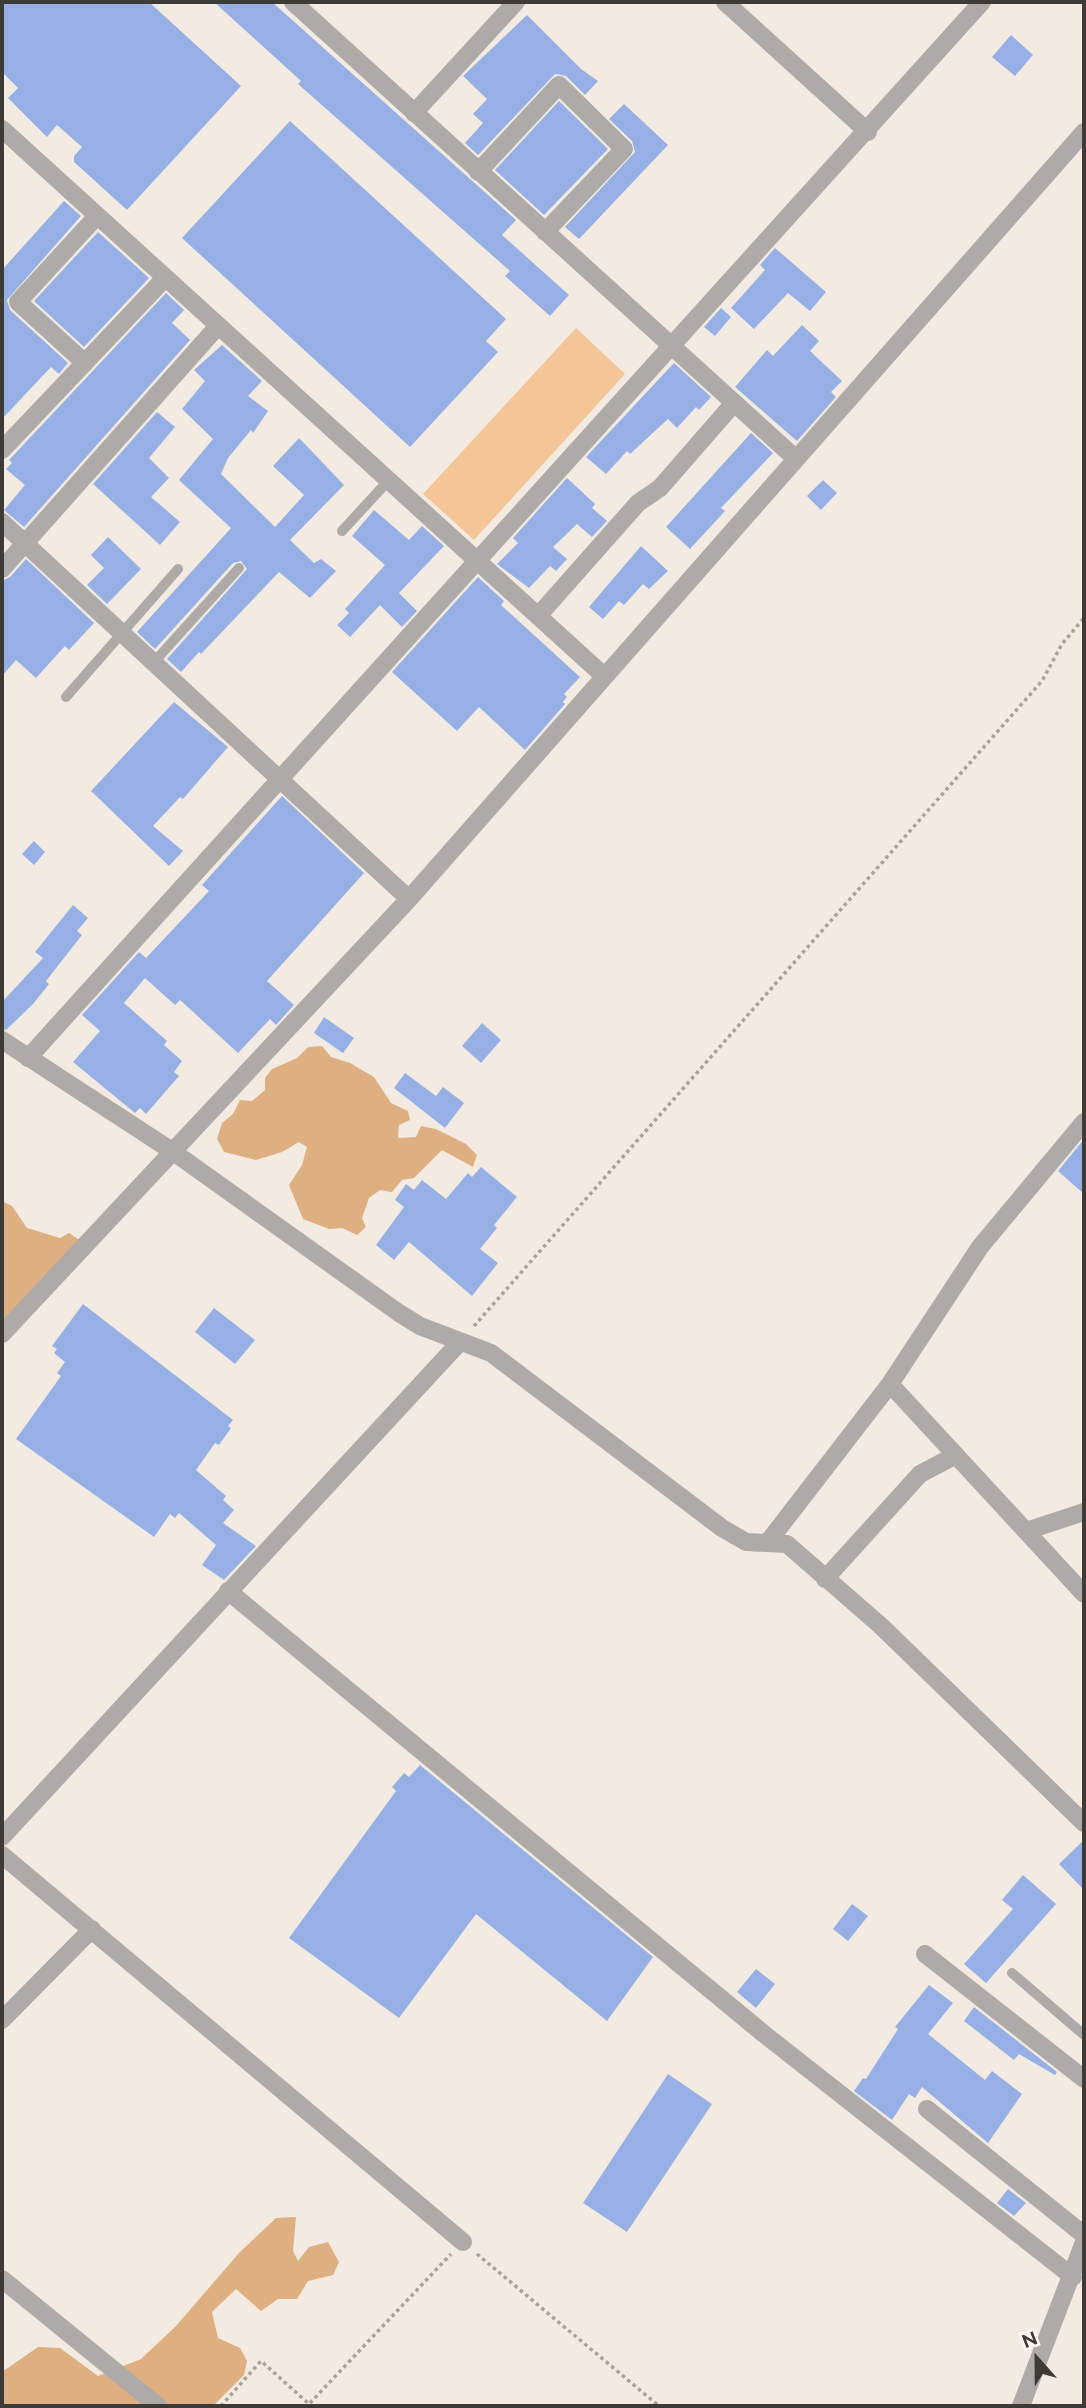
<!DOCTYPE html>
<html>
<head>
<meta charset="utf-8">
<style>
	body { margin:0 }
	#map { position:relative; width:1086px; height:2408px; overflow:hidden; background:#f3ebe2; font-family:Raleway,sans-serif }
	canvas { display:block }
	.frame { position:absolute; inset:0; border:4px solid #3e3b37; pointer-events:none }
	.north { position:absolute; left:1002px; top:2324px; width:70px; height:70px; -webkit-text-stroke:5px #fef8f3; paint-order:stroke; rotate:339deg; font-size:19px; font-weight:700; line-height:28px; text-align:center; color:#3e3b37 }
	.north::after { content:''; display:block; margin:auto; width:24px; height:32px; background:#3e3b37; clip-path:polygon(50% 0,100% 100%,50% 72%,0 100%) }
</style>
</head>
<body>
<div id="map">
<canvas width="1086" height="2408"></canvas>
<div class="frame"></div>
<div class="north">N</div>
</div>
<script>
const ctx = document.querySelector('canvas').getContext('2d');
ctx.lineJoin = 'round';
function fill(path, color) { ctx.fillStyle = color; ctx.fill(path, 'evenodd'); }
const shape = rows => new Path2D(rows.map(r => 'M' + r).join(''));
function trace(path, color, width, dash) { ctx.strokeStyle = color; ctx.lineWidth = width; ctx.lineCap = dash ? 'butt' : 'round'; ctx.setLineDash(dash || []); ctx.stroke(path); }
fill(shape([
	[576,328,625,374,474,540,423,494]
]), '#f3c597');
fill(shape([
	[322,1046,331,1057,350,1063,374,1077,391,1103,408,1111,410,1120,399,1125,398,1138,416,1137,421,1126,436,1129,466,1144,477,1155,473,1167,442,1150,414,1178,402,1180,392,1192,380,1190,369,1198,362,1218,366,1227,357,1235,342,1228,329,1229,303,1219,289,1185,302,1165,307,1147,299,1142,282,1152,256,1160,224,1152,217,1139,222,1123,233,1114,240,1100,252,1101,265,1090,265,1078,272,1069,297,1058,308,1047],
	[2,1201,12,1206,27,1228,60,1238,69,1233,81,1241,2,1323],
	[296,2217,293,2251,298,2261,309,2247,328,2242,339,2262,333,2275,308,2281,297,2299,278,2299,261,2311,236,2289,212,2312,218,2338,240,2348,247,2361,244,2375,213,2406,2,2406,2,2372,38,2347,60,2348,98,2376,141,2359,176,2326,239,2253,276,2218]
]), '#deb081');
fill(shape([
	[2,2,149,2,241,86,127,210,74,162,74,156,82,147,57,125,47,137,8,98,18,88,2,72],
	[214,2,272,2,516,220,502,235,569,295,550,316,505,276,510,271,298,84,301,81],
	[527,15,581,69,598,81,585,95,566,76,555,74,478,155,465,143,483,123,473,114,487,99,463,76],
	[1011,35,1033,55,1015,76,992,57],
	[559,101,608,149,544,215,495,170],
	[624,104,668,145,579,239,565,227,635,152,632,141,609,119],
	[290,121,506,319,486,341,498,352,410,447,182,238],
	[64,201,81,216,7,300,10,310,68,363,59,374,51,367,2,419,2,270],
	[98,232,149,278,84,347,34,301],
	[775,248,826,292,810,311,788,293,754,329,731,308,765,270,760,265],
	[166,293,184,310,172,323,190,340,24,527,4,510,25,485,6,469,12,463,9,460],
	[721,308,731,317,715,336,704,327],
	[802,325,819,341,810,351,842,381,831,392,836,397,797,441,735,387,767,350,773,356],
	[222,345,262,381,248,396,268,411,253,433,251,430,228,458,221,474,275,527,304,495,273,466,299,438,344,485,290,540,314,563,321,559,336,571,310,598,279,572,201,654,199,652,181,672,167,659,247,569,241,561,233,563,155,649,137,632,231,528,179,480,213,439,182,409,205,381,194,370],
	[674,363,711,397,699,410,696,407,677,428,668,419,630,454,627,451,606,474,586,457],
	[157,412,175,427,149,458,169,478,151,497,180,522,160,545,93,484],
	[751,433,773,453,721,508,725,511,690,549,666,527],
	[567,478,595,504,592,508,607,521,592,537,577,524,553,547,567,559,556,571,550,566,529,588,497,564,518,543,513,538],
	[823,480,837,493,821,510,807,496],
	[374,510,409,540,422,526,444,546,399,593,417,611,402,627,380,605,350,637,337,625,349,613,345,609,385,565,352,536],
	[108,537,141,569,107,604,87,585,104,568,91,555],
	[641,546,668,571,649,589,643,584,624,605,619,601,603,619,589,607],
	[26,559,94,623,69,650,65,646,36,678,16,660,2,676,2,581,10,577],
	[478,577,504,601,501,605,580,677,564,694,567,697,563,702,565,704,525,750,479,707,457,731,392,672],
	[174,702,228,747,183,799,180,797,153,826,183,851,169,866,91,791],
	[282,796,364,873,267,981,294,1005,276,1025,270,1019,238,1053,180,1000,175,1005,145,978,124,1003,167,1041,164,1045,182,1061,174,1072,179,1076,146,1114,140,1108,135,1113,73,1062,100,1031,82,1015,139,952,146,958,209,891,202,885],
	[34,841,45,852,34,865,22,854],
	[73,905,88,918,77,931,82,935,46,981,49,984,33,1004,6,1030,2,1029,2,1002,43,958,35,952],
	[324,1017,354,1038,343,1053,314,1033],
	[482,1023,501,1040,481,1063,462,1046],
	[405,1073,436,1096,443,1087,464,1103,445,1128,394,1088],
	[1084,1139,1084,1194,1058,1171],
	[481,1167,517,1197,494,1225,497,1228,480,1249,498,1263,472,1296,409,1242,394,1260,376,1245,404,1207,395,1200,406,1184,414,1190,422,1180,446,1199,468,1173,472,1177],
	[83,1304,233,1420,228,1426,231,1428,219,1445,215,1443,196,1470,226,1496,223,1500,234,1510,223,1523,256,1546,224,1580,202,1565,216,1545,179,1513,175,1518,170,1514,154,1537,16,1439,61,1376,57,1373,65,1362,54,1353,57,1349,52,1346],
	[214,1308,255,1340,235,1364,195,1332],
	[420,1765,653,1957,607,2021,476,1914,399,2018,289,1938,396,1791,392,1787,404,1773,409,1777],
	[1084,1840,1084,1890,1059,1864],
	[1023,1875,1056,1904,986,1983,964,1964,1013,1909,1002,1900],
	[852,1904,868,1916,848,1941,833,1929],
	[756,1969,775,1984,756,2008,737,1992],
	[929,1985,953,2003,928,2034,985,2080,992,2071,1022,2094,988,2143,922,2087,915,2098,909,2094,892,2120,854,2091,863,2078,866,2079,898,2029,895,2027],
	[974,2007,1057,2072,1055,2075,1019,2054,1014,2060,964,2021],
	[668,2074,712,2104,627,2232,583,2203],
	[1008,2189,1026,2203,1014,2216,997,2203]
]), '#96b0e5');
trace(shape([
	[474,1326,1042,681,1062,644,1084,618],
	[477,2254,659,2406],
	[221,2406,261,2361,309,2404,451,2254]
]), '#a8a29b', 3.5, [3.5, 3.5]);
trace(shape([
	[342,531,388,481],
	[154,662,239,568],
	[66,697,178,569],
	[1012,1973,1084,2035]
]), '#aeaaa7', 10);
trace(shape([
	[293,2,795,458],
	[725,2,868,132],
	[414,113,516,2],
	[2,129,604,676],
	[478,172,559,85,624,149,545,232],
	[85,363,18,302,97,216],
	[2,450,165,278],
	[2,522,409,899],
	[2,569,218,326],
	[538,616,638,503,660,488,734,403],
	[2,1040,172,1151,399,1313,420,1326,491,1353,722,1528,746,1542,787,1544,881,1626,1084,1823],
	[28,1058,982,2],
	[2,1334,409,899,1084,132],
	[890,1384,1084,1594],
	[1026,1531,1084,1512],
	[768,1542,890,1384,980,1247,1084,1122],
	[825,1579,920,1474,956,1455],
	[228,1591,764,2034,1073,2277],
	[2,1837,460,1342],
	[2,1855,463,2242],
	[925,1954,1084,2079],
	[2,2020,92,1929],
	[927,2109,1084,2235],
	[2,2279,158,2406],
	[1021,2406,1084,2242]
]), '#aeaaa7', 18);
</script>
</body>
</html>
